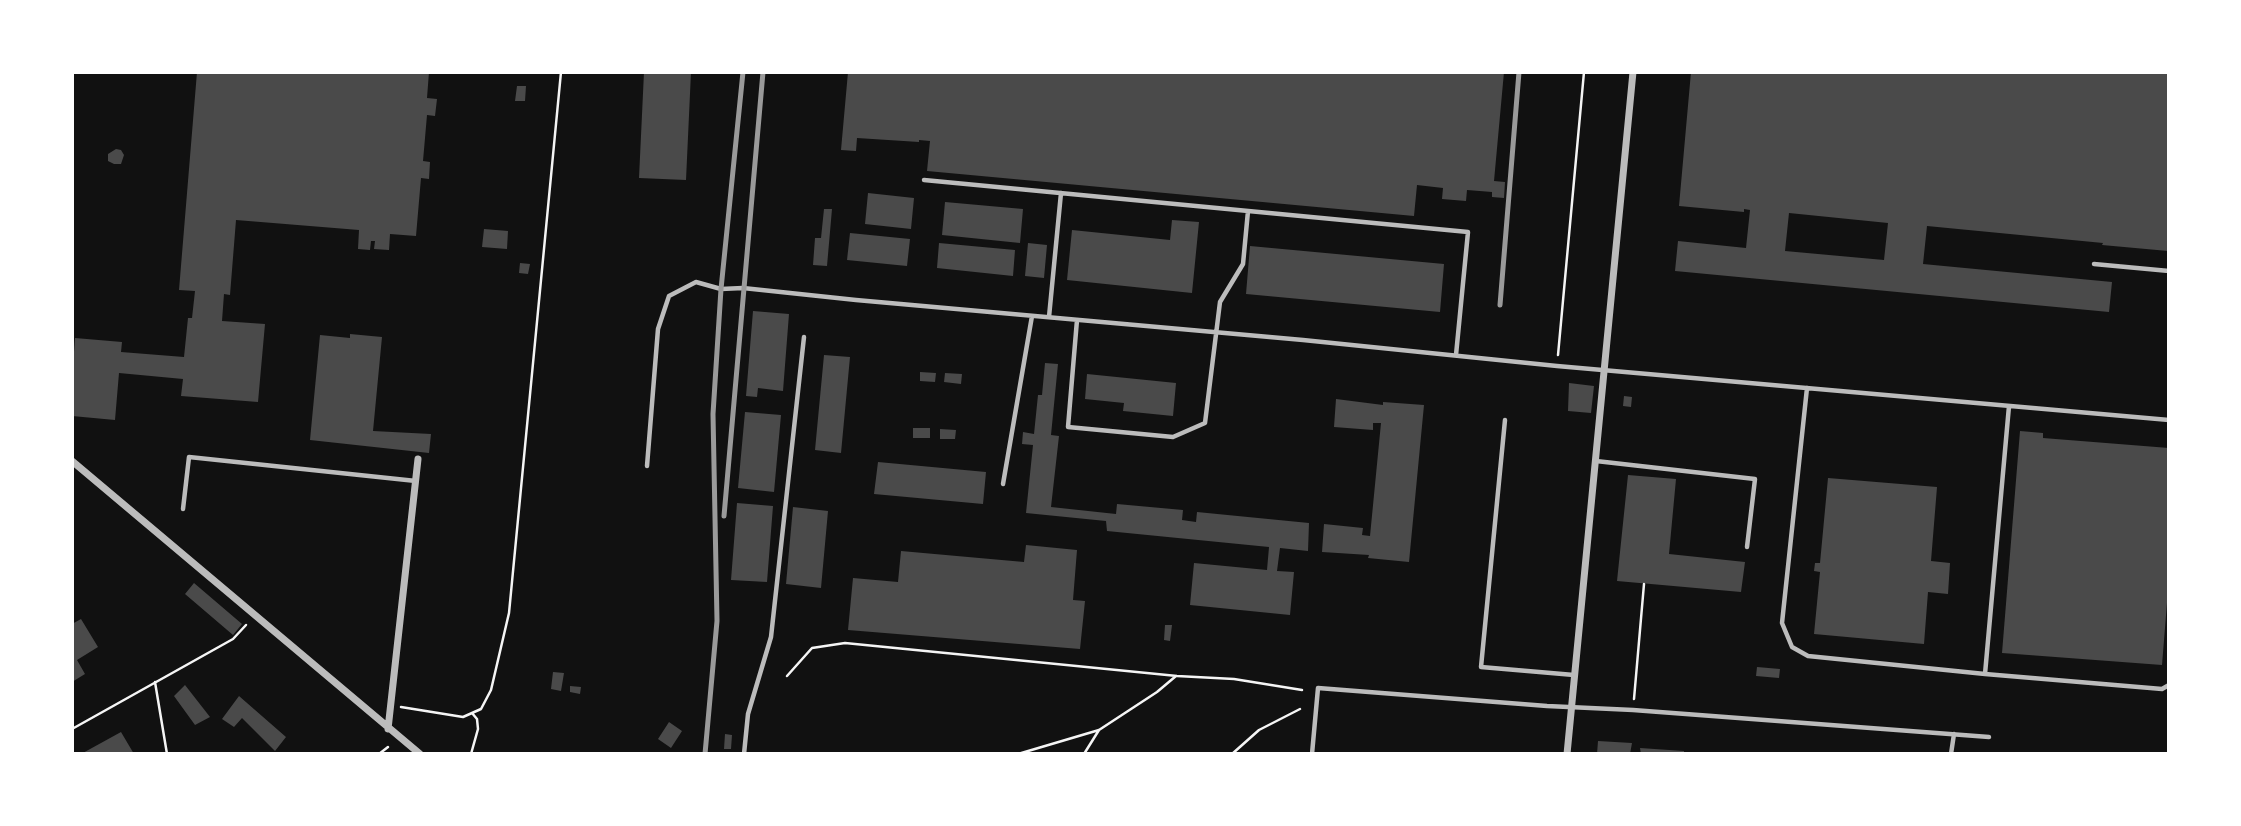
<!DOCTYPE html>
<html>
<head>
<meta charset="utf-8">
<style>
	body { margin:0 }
	#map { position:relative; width:2241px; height:826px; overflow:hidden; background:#111; font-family:"IBM Plex Serif",serif }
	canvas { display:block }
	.frame { position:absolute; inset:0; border:74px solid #fff; pointer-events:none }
</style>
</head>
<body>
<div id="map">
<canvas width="2241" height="826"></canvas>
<div class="frame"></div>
</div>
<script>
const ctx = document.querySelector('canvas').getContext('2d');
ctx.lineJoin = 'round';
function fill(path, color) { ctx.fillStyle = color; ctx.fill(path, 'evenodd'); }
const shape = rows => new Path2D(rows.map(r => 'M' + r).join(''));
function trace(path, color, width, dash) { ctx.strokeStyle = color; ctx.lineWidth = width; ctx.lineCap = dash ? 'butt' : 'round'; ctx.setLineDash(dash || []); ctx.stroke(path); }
fill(shape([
	[197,72,429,72,427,98,437,99,435,116,427,115,423,161,430,162,429,179,421,178,416,236,390,234,389,250,374,249,375,241,371,241,370,250,358,249,359,230,236,220,230,295,224,294,222,321,265,324,258,402,181,396,183,379,119,373,115,420,72,416,72,379,75,338,122,342,121,352,184,357,188,318,192,318,195,291,179,290],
	[644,72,691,72,686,180,639,178],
	[848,72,1504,72,1494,181,1505,182,1504,198,1492,197,1492,192,1467,190,1466,201,1442,199,1443,188,1417,185,1414,216,927,171,930,141,919,140,919,142,857,138,856,151,841,150],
	[1691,72,2169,72,2169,249,2168,251,2102,245,2103,243,1927,226,1923,264,2112,282,2109,312,1675,271,1678,241,1746,248,1750,210,1744,209,1744,212,1679,206],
	[1789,213,1888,223,1884,260,1785,251],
	[517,86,526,86,525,101,515,101],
	[116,149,121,150,124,155,121,164,114,164,108,161,108,154],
	[868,193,914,198,911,229,865,224],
	[945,202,1023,209,1020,243,942,235],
	[824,209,832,209,827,266,813,265,815,238,821,238],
	[1172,220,1199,222,1192,293,1067,280,1072,230,1170,240],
	[484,229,508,231,507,249,482,247],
	[850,233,910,239,907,266,847,260],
	[939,243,1015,250,1013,276,937,268],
	[1028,243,1047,245,1044,278,1025,276],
	[1250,246,1444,264,1440,312,1246,294],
	[520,263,530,264,528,274,519,273],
	[753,311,789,314,783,391,758,388,757,397,746,396],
	[350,334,382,337,373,431,431,434,429,453,310,440,320,335,350,338],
	[824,355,850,357,841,453,815,450],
	[1045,363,1058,364,1051,435,1059,436,1051,507,1116,514,1117,504,1183,510,1182,520,1196,522,1197,512,1309,523,1308,551,1280,548,1277,571,1294,572,1290,615,1190,605,1194,563,1267,570,1269,547,1107,531,1106,521,1026,513,1033,445,1022,444,1023,432,1034,434,1038,395,1042,395],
	[920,372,936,373,935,382,920,381],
	[945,373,962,374,961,384,944,382],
	[1087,374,1176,383,1173,416,1123,411,1124,403,1085,399],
	[1569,383,1594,386,1591,413,1568,411],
	[1624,396,1632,397,1631,407,1623,406],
	[1336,399,1383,405,1383,402,1424,405,1409,562,1368,558,1369,555,1322,552,1324,524,1363,528,1362,535,1370,536,1381,423,1373,423,1373,430,1334,427],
	[745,412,781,415,774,492,738,488],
	[913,428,930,428,930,438,913,438],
	[940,429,956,430,955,439,940,439],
	[2020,431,2043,433,2043,438,2169,448,2169,578,2162,665,2002,653],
	[878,462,986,472,983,504,874,494],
	[1628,475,1676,479,1669,554,1745,562,1741,592,1617,581],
	[1828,478,1937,487,1931,561,1950,563,1948,594,1928,592,1924,644,1814,634,1820,572,1814,571,1815,563,1820,563],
	[737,503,773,506,767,582,731,580],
	[793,507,828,511,821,588,786,584],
	[1026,545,1077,550,1073,600,1085,601,1080,649,848,630,853,578,898,582,901,551,1024,562],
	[194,583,242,624,233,635,185,594],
	[81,619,98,647,77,660,85,674,72,682,72,624],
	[1165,625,1172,625,1170,641,1164,640],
	[1757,667,1780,669,1779,678,1756,676],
	[553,672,564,673,561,691,551,689],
	[185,685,210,717,195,725,174,696],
	[570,686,581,687,580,694,570,692],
	[239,696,286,737,275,751,242,718,234,727,222,719],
	[669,722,682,731,671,748,658,739],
	[121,732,134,754,81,754],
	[725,734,732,735,731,749,724,749],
	[1598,741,1632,743,1630,754,1597,754],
	[1640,748,1684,751,1684,754,1641,754]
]), '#4a4a4a');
trace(shape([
	[1558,355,1584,72],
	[787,676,812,648,845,643,1177,676,1234,679,1302,690],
	[155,682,167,754],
	[1634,699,1644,584],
	[401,707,463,717,481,709,491,690,509,613,561,72],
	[72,729,233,639,246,625],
	[379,754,388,747],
	[471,754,478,729,477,719,472,713],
	[1018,754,1099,730,1157,692,1176,676],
	[1084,754,1099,730],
	[1232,754,1259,730,1300,709]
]), '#f5f5f5', 2.5);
trace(shape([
	[924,180,1468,232,1456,355],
	[2094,264,2169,271],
	[1049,317,1061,193],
	[1077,320,1068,427,1173,437,1205,423,1220,302,1243,264,1248,211],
	[1807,388,1782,623,1792,647,1808,656,1985,674],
	[2009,406,1985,674,2162,689,2169,685],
	[1505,420,1481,667,1574,675],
	[1596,461,1755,479,1747,547],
	[647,466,658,329,669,296,696,282,721,289,743,288,856,300,1303,340,1557,366,2169,420],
	[1003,484,1032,316],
	[183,509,189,457,416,481],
	[744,754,748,714,771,637,804,337],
	[1312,754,1318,688,1547,706,1633,710,1989,737],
	[1951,754,1954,734]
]), '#bcbcbc', 4.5);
trace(shape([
	[72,461,420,754],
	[388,729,418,459],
	[1567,754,1633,72]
]), '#bcbcbc', 7);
trace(shape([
	[1500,305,1519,72],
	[724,516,763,72],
	[705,754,717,621,713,414,721,289,743,72]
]), '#9a9a9a', 5);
</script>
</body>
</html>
